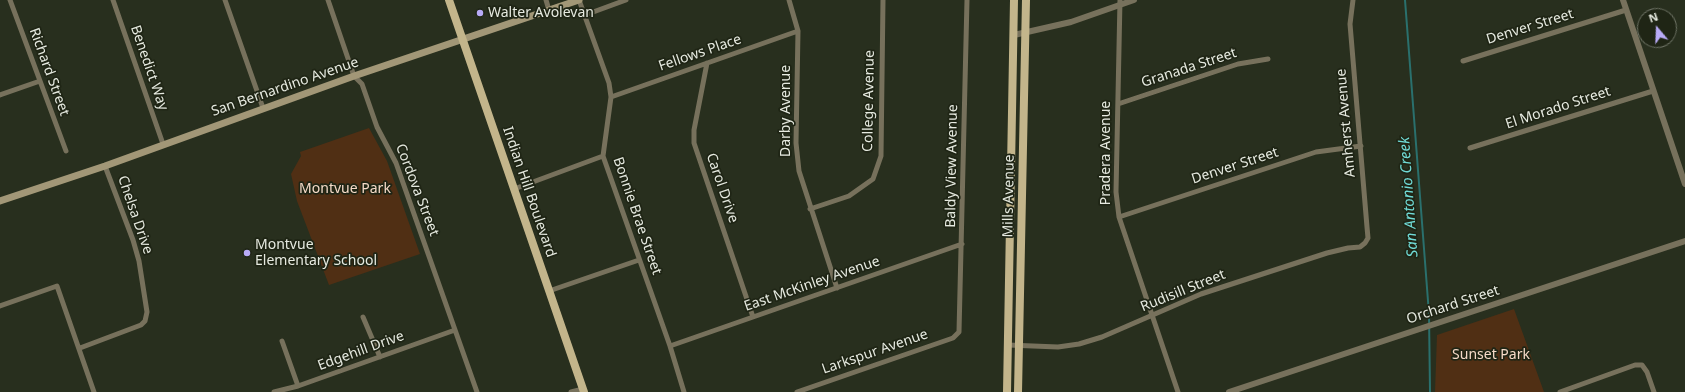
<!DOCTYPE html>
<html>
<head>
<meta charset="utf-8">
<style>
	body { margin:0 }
	#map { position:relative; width:1685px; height:392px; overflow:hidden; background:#282f1e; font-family:"Noto Sans",sans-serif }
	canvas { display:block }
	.north { position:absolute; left:1637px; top:8px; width:40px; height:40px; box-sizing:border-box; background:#1f2515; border:1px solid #6f7466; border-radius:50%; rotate:341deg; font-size:11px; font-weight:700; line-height:16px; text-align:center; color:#e6eae0 }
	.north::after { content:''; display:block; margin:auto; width:14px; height:18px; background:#b8abf7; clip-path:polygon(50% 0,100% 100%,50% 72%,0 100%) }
</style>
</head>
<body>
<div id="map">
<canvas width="1685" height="392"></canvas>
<div class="north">N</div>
</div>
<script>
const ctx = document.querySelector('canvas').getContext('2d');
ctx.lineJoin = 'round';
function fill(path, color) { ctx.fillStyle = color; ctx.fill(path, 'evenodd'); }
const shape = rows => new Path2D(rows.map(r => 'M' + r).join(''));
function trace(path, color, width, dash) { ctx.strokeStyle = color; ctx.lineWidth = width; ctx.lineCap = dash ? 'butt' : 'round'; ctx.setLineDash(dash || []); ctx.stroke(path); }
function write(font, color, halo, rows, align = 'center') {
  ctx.font = font + ' "Noto Sans",sans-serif'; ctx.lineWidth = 3.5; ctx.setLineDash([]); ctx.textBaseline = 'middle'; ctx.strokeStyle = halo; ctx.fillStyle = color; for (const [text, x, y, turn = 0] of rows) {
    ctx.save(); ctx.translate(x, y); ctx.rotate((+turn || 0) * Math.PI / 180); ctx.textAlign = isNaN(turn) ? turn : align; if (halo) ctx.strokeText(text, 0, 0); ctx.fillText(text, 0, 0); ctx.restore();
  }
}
fill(shape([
	[369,128,387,161,420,254,329,285,297,201,291,174,301,156,300,152],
	[1514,309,1544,392,1435,392,1437,335]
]), '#502f14');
trace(shape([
	[1405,0,1429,314,1430,392]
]), '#2a706d', 2);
trace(shape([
	[10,0,66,151],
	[113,0,163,144],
	[225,0,263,108],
	[328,0,354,76,362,84,377,127,396,163,477,392],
	[546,0,549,10],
	[579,0,609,83,611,97,603,156,670,346,684,392],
	[789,0,798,31,796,143,799,171,837,288],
	[1120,0,1116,192,1119,217,1178,392],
	[585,15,626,0],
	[1463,61,1626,10],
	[707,63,694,130,694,143,753,317],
	[0,95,40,81],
	[611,97,798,31],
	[1118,104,1238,64,1268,59],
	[1470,148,1653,91],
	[514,189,603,156],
	[810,209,849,196,873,179,881,156,883,0],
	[1119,217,1316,152,1361,146],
	[549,291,639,260],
	[0,306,57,286,94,392],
	[363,317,380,357],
	[282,341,298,386],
	[1008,345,1058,347,1079,344,1102,337,1201,294,1327,253,1348,248,1360,247,1365,243,1368,238,1367,227,1350,24,1353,0],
	[670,346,962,244],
	[80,348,141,325,145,321,147,312,139,261,133,240,105,166],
	[274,392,298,386,455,330],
	[571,392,583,389],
	[797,392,953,338,959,332,967,0],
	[1560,392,1635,365,1642,365,1647,372,1654,392]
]), '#77715c', 5);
trace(shape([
	[1623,0,1685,184],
	[1014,35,1071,22,1134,0],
	[1229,392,1685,241]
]), '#77715c', 6);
trace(shape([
	[0,201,105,166,354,76,579,0]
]), '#a29777', 7);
trace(shape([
	[449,0,584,392],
	[1007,392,1014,0],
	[1018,392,1026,0]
]), '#c3b58b', 8);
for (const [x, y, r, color] of [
	[480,13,4,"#b8abf7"],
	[247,253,4,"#b8abf7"]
]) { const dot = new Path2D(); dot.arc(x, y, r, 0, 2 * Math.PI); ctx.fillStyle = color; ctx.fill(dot); trace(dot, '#1f2515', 1.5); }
write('14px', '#e6eae0', '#1f2515', [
	["Walter Avolevan",488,13],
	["Montvue",255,245],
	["Elementary School",255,261]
], 'left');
write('14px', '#e6eae0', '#1f2515', [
	["Denver Street",1530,27,-17],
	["Fellows Place",700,53,-19],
	["Benedict Way",149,68,71],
	["Granada Street",1189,68,-18],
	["Richard Street",49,72,70],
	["San Bernardino Avenue",285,87,-19],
	["College Avenue",869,101,-89],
	["El Morado Street",1558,108,-18],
	["Darby Avenue",786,111,-90],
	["Amherst Avenue",1346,123,-95],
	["Pradera Avenue",1106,153,-90],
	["Baldy View Avenue",952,166,-89],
	["Denver Street",1235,166,-18],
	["Carol Drive",722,188,71],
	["Cordova Street",417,190,69],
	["Indian Hill Boulevard",529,192,71],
	["Mills Avenue",1009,196,-89],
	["Chelsa Drive",135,215,71],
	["Bonnie Brae Street",637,216,71],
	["East McKinley Avenue",812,284,-19],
	["Rudisill Street",1183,291,-22],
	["Orchard Street",1453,305,-18],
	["Edgehill Drive",361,351,-20],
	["Larkspur Avenue",875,352,-19]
]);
write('14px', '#f5dac7', '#1f2515', [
	["Montvue Park",345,189],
	["Sunset Park",1491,355]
]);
write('italic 15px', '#70dbd6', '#1f2515', [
	["San Antonio Creek",1409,197,-94]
]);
</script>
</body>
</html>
